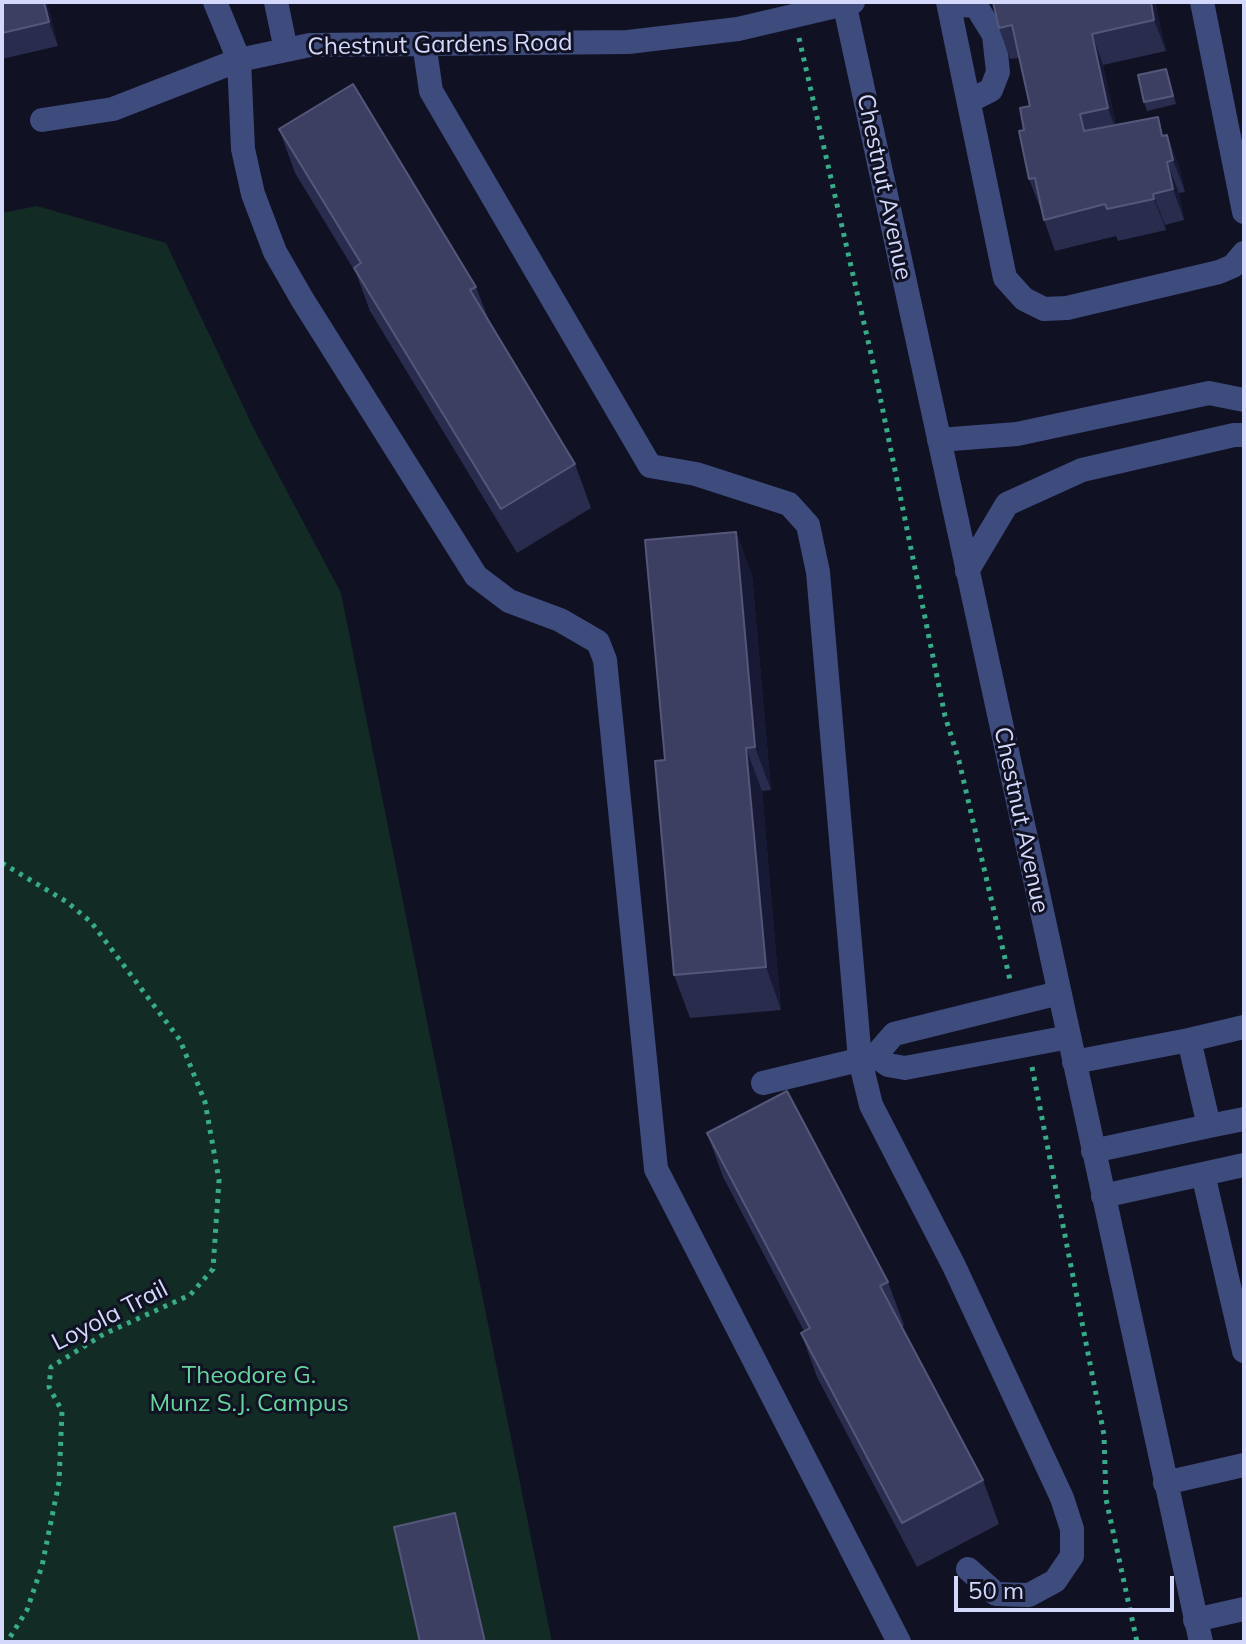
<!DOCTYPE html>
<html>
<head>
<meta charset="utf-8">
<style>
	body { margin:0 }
	#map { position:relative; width:1246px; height:1644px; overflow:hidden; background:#101122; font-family:Mulish,sans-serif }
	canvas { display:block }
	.frame { position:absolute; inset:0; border:4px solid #d4d9fc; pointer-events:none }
	.scale { position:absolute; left:954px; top:1576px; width:220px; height:36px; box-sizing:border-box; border:4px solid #d4d9fc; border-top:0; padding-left:10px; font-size:24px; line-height:28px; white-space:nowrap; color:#d4d9fc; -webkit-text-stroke:6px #101122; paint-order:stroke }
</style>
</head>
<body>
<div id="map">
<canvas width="1246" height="1644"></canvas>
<div class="frame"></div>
<div class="scale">50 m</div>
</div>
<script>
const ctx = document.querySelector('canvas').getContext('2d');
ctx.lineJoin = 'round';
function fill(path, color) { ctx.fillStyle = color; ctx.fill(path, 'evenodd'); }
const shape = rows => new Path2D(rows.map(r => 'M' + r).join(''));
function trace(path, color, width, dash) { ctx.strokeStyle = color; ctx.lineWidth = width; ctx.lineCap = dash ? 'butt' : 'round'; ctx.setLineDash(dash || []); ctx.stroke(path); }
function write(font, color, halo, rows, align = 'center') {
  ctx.font = font + ' Mulish,sans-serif'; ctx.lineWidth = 6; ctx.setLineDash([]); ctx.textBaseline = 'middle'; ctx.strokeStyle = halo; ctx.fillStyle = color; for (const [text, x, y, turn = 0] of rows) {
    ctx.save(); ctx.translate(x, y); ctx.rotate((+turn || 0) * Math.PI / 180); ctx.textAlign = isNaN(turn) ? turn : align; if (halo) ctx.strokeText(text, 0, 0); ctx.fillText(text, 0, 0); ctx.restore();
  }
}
fill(shape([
	[37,206,166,243,254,429,341,593,552,1642,2,1642,2,213]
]), '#132b25');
trace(shape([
	[799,38,874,367,945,716,959,761,1010,980],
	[2,863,67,902,91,922,180,1040,205,1102,219,1180,213,1269,190,1295,104,1334,51,1367,49,1387,62,1411,59,1482,42,1566,27,1610,7,1642],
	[1032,1067,1104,1435,1106,1499,1137,1642]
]), '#38ab88', 5, [4, 6]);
trace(shape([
	[215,2,239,60,243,149,253,194,275,252,302,299,476,576,509,601,560,620,598,642,605,660,656,1169,899,1642],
	[276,2,286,50],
	[844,2,1201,1642],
	[948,2,1005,278,1024,299,1044,309,1067,308,1219,272,1233,266,1244,253],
	[1202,2,1244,212],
	[949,4,976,6,994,35,998,72,991,90,969,101],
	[424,43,431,91,650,466,696,474,789,504,808,525,818,572,860,1060,871,1105,954,1266,1062,1498,1072,1529,1072,1556,1055,1581,1029,1595,996,1594,968,1569],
	[42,120,113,109,239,60,310,45,628,42,738,29,853,2],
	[939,440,1017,434,1209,393,1244,400],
	[967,571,1007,504,1082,470,1234,435,1244,435],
	[1189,1040,1244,1027],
	[875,1056,888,1065,905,1068,1069,1037],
	[1074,1062,1189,1040,1209,1126,1093,1151],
	[763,1083,875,1056,894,1034,1059,993],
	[1209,1126,1244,1119],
	[1203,1174,1244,1351],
	[1103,1196,1244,1165],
	[1165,1483,1244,1465],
	[1195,1620,1244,1609]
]), '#3e4b7d', 24);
fill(shape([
	[2,2,47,2,58,46,2,59],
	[1155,2,1166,51,1103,65,1116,125,1165,135,1167,135,1179,166,1185,192,1179,193,1184,220,1165,225,1166,230,1118,241,1116,236,1055,251,1044,220,1042,210,1041,210,1029,179,1024,130,1030,106,1019,58,1010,59,999,28],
	[1169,77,1176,104,1147,111,1144,102],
	[279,129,476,287,490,323,575,464,591,508,517,553,370,311,356,273,295,173],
	[736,532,752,575,771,790,762,791,781,1010,690,1018,674,975,665,760],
	[707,1133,888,1282,904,1325,902,1327,983,1480,999,1524,917,1567,817,1377,801,1333,804,1331,723,1177]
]), '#2a2c4e');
fill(shape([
	[44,2,47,2,58,46,49,22],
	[1151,2,1155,2,1166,51,1154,20],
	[1092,34,1103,65,1119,139,1108,108],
	[1167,135,1179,166,1185,192,1173,160],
	[1167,162,1179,193,1184,220,1173,189],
	[1153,194,1165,225,1166,230,1154,199],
	[736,532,752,575,771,790,755,747],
	[746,748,762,791,781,1010,766,967],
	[455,1513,458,1522,486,1642,485,1642]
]), '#181935');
const building = shape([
	[2,2,44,2,49,22,2,33,2,2],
	[993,2,1151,2,1154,20,1092,34,1108,108,1080,114,1084,131,1158,117,1162,136,1167,135,1173,160,1167,162,1173,189,1153,194,1154,199,1107,209,1105,204,1044,220,1035,178,1029,179,1019,131,1024,130,1020,108,1030,106,1012,25,999,28,993,2],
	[1166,69,1173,96,1144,102,1138,75,1166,69],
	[353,84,476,287,470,290,575,464,501,509,354,268,361,263,279,129,353,84],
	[736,532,755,747,746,748,766,967,674,975,655,761,665,760,645,540,736,532],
	[787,1091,888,1282,880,1286,983,1480,902,1523,801,1333,810,1328,707,1133,787,1091],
	[455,1513,485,1642,420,1642,394,1527,455,1513]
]);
fill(building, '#3c3f61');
trace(building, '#545779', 2);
write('24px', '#d4d9fc', '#101122', [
	["Chestnut Gardens Road",440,45,-1],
	["Chestnut Avenue",884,187,78],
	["Chestnut Avenue",1021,820,78],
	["Loyola Trail",110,1316,-27]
]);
write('24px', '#66d69e', '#101122', [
	["Theodore G.",249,1376],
	["Munz S.J. Campus",249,1404]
]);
</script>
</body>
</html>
